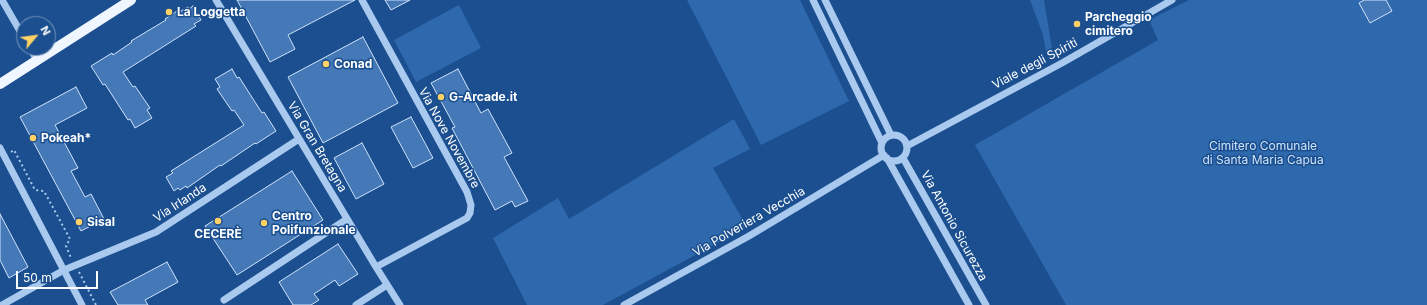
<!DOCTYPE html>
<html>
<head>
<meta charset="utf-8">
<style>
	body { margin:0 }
	#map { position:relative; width:1427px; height:305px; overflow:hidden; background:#1b4f8f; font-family:Inter,sans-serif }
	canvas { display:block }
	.north { position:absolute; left:16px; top:16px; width:40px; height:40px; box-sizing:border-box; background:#1b4f8f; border:1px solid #7695bc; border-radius:50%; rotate:61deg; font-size:11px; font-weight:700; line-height:16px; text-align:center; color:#fff }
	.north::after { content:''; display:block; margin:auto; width:14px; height:18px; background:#ffd166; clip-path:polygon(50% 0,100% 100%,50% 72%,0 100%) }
	.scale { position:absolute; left:16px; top:271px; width:82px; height:18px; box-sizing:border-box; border:2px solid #fff; border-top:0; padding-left:5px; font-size:12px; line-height:14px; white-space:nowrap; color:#fff; -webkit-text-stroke:3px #1b4f8f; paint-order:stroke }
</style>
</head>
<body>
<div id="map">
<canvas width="1427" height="305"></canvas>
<div class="north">N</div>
<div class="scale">50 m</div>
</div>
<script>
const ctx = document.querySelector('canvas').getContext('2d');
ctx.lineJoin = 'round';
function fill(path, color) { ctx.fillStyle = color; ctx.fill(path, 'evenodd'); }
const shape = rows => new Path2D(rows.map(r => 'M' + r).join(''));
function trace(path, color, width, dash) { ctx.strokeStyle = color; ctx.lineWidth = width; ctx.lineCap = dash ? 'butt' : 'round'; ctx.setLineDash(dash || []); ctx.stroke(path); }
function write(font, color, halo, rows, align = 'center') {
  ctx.font = font + ' Inter,sans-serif'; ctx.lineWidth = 3; ctx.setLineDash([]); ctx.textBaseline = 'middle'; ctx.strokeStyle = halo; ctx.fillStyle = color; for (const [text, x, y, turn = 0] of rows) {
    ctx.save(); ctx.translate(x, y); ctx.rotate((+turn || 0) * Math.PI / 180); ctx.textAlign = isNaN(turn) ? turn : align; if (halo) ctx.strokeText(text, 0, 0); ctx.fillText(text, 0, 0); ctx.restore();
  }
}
fill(shape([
	[687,0,800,0,849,101,761,145],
	[1030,0,1044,0,1052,48,1046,52,1043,35],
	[1189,0,1427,0,1427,305,1066,305,975,145,1158,40,1149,20],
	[459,5,481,48,416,82,394,40],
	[734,119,750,149,713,168,747,227,603,305,527,305,493,238,558,198,569,219]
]), '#2e69ad');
const building = shape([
	[237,0,355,0,288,35,295,49,270,62,237,0],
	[385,0,410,0,391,10,385,0],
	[1364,0,1386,0,1392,11,1370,23,1359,3,1364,0],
	[193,6,201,20,194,24,196,26,123,72,133,87,135,86,150,108,147,110,152,118,135,128,130,119,128,120,105,84,103,85,91,66,112,53,113,55,132,42,131,41,166,20,165,19,180,9,181,11,188,7,189,9,193,6],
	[363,37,398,103,323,143,288,77,363,37],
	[232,69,237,78,239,77,262,113,264,112,276,131,256,144,255,143,221,166,220,165,187,188,186,186,180,190,178,188,174,191,166,177,173,173,171,171,244,125,234,110,232,111,217,89,220,87,215,79,232,69],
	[458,69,481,113,488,109,512,153,504,157,528,201,515,207,512,201,495,210,452,128,455,127,431,83,458,69],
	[76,87,87,108,55,125,78,168,71,171,85,197,91,194,104,219,81,231,20,117,76,87],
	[411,117,433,158,413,168,391,127,411,117],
	[362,143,384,184,356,199,334,158,362,143],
	[292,171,323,220,237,275,205,226,292,171],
	[0,214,28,267,9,278,0,260,0,214],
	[338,244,358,274,339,286,335,280,314,294,319,300,311,305,293,305,279,282,338,244],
	[167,262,178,282,145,300,148,305,118,305,110,292,167,262]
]);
fill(building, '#4478b7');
trace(building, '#cfe3fa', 1);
trace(shape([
	[11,152,14,150,35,190,44,191,70,239,66,246,71,258],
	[79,272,96,305]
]), '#a9c9ee', 2, [2, 3]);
trace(shape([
	[2,0,24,38],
	[216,0,376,267,400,305],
	[362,0,467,192,471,205,470,213,467,218,376,267],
	[813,0,882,143],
	[825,0,891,135],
	[30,48,37,60],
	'881 148a13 13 0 1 1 26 0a13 13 0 1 1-26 0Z',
	[907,146,1062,63,1172,0],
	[0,148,82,305],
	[887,158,969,305],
	[903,158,986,305],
	[224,300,347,219],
	[2,305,64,270,156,232,299,139],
	[356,305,387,285],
	[624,305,749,236,884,155]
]), '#a9c9ee', 7);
trace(shape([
	[0,84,131,0]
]), '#f0f6ff', 10);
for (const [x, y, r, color] of [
	[169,12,4,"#ffd166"],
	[1077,24,4,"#ffd166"],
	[326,64,4,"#ffd166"],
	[441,97,4,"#ffd166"],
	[33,138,4,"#ffd166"],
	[218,221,4,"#ffd166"],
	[79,222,4,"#ffd166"],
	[264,223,4,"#ffd166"]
]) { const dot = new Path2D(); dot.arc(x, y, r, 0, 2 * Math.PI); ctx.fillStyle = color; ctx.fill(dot); trace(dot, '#1b4f8f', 1.5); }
write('bold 12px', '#fff', '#1b4f8f', [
	["La Loggetta",177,12],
	["Parcheggio",1085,17],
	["cimitero",1085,31],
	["Conad",334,64],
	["G-Arcade.it",449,97],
	["Pokeah*",41,138],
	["Centro",272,216],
	["Polifunzionale",272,230],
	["Sisal",87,222],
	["CECERÈ",218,234,"center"]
], 'left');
write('12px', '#fff', '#1b4f8f', [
	["Viale degli Spiriti",1035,64,-28],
	["Via Nove Novembre",449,138,61],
	["Via Gran Bretagna",317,147,59],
	["Via Irlanda",180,203,-33],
	["Via Polveriera Vecchia",749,222,-30],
	["Via Antonio Sicurezza",954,226,61]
]);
write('12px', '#cfe3fa', '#1b4f8f', [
	["Cimitero Comunale",1263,146],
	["di Santa Maria Capua",1263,160]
]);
</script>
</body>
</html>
